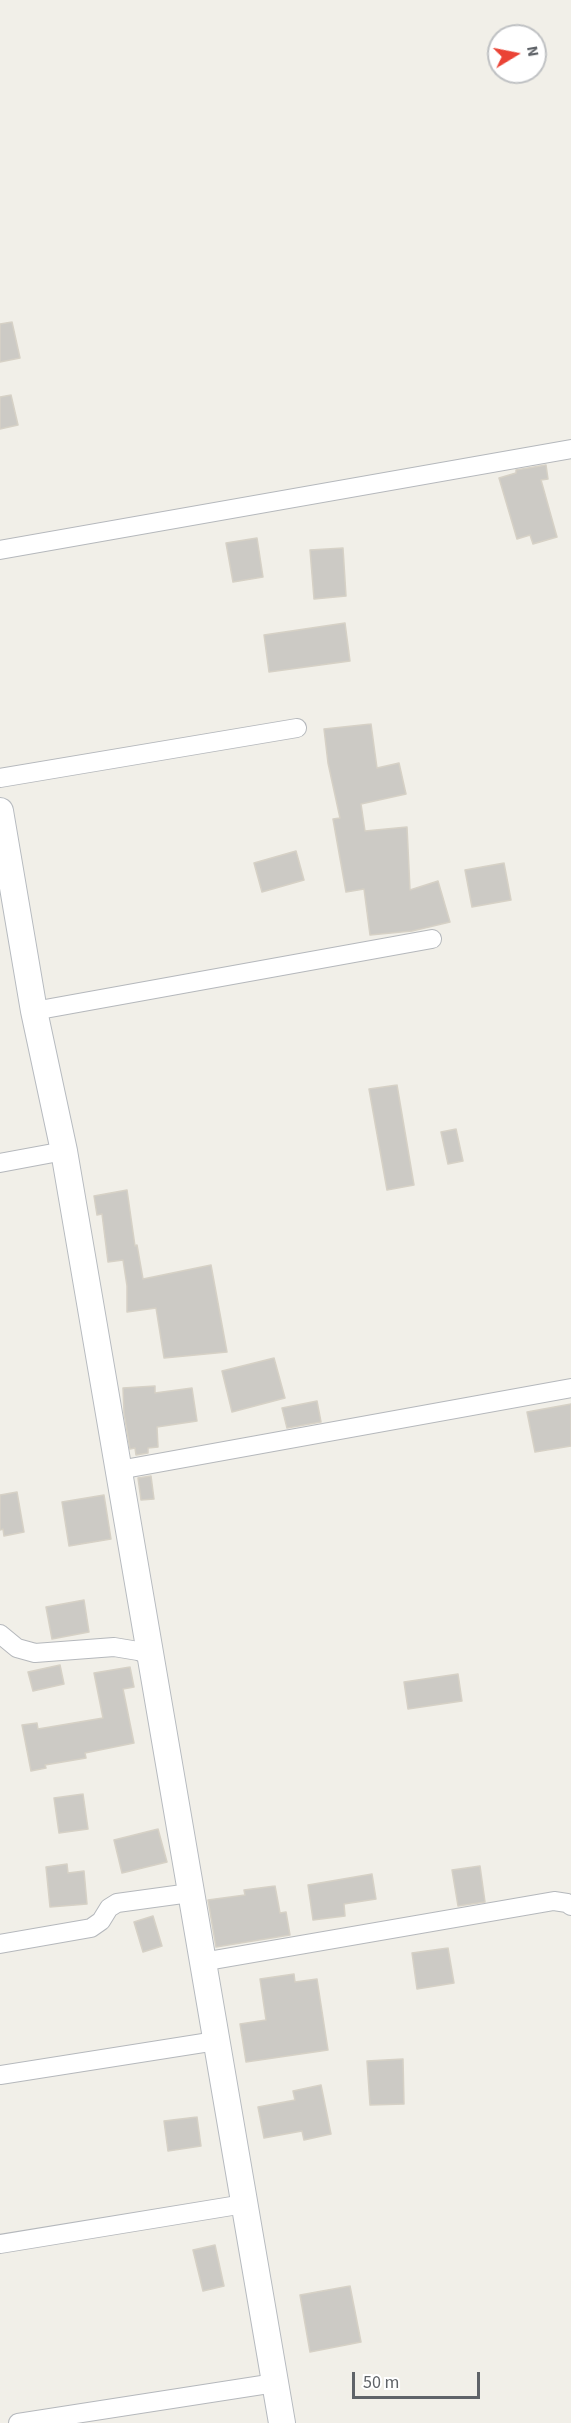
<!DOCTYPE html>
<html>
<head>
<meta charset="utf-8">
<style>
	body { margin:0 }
	#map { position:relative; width:571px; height:2423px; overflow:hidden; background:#f1efe8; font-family:"Source Sans 3",sans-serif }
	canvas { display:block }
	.north { position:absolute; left:487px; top:24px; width:60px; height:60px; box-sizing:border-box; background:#fff; border:2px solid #bfc1c3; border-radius:50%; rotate:80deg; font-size:16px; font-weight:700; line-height:24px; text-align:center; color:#5f6368 }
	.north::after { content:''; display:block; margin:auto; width:21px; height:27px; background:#ea4335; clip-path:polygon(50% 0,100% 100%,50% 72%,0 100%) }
	.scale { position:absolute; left:352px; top:2372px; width:128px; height:27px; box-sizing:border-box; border:3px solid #5f6368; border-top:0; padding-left:8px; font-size:18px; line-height:21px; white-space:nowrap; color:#5f6368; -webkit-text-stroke:4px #fff; paint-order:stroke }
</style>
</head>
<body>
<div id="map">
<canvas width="571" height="2423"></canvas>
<div class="north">N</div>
<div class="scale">50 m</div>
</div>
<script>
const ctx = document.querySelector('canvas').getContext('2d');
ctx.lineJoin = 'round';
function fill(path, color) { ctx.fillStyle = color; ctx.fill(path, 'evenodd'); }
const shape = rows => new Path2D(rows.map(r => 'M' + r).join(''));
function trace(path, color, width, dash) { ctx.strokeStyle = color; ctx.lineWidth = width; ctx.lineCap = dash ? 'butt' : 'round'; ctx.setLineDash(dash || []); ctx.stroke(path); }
const building = shape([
	[12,322,20,358,0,362,0,324,12,322],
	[11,395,18,425,0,429,0,397,11,395],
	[546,465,548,479,541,480,557,537,533,544,530,535,517,539,499,478,516,473,516,470,546,465],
	[257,538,263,577,233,582,226,543,257,538],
	[343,548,346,596,314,599,310,550,343,548],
	[345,623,350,661,269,672,264,635,345,623],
	[371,724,377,768,399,763,406,794,361,804,365,831,407,827,410,890,438,881,450,922,412,931,370,935,364,889,346,892,333,819,340,818,328,763,324,729,371,724],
	[296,851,304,880,262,892,254,863,296,851],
	[504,863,511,900,472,907,465,870,504,863],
	[397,1085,414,1185,387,1190,369,1089,397,1085],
	[456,1129,463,1161,448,1164,441,1132,456,1129],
	[127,1190,135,1246,137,1245,143,1279,211,1265,227,1352,164,1358,156,1308,127,1312,127,1286,123,1260,108,1262,102,1214,97,1215,94,1196,127,1190],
	[274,1358,285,1398,232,1412,222,1371,274,1358],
	[155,1386,155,1393,192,1388,197,1421,157,1427,158,1447,148,1448,148,1453,136,1455,135,1448,130,1449,124,1413,123,1388,155,1386],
	[317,1401,321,1422,287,1428,282,1408,317,1401],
	[571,1404,571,1446,535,1452,527,1412,571,1404],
	[151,1476,154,1499,141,1500,138,1478,151,1476],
	[17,1492,24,1532,4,1536,3,1529,0,1530,0,1495,17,1492],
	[104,1495,111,1539,69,1546,62,1502,104,1495],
	[84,1600,89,1632,52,1639,46,1607,84,1600],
	[60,1665,64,1684,33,1691,28,1672,60,1665],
	[130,1667,134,1687,123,1689,134,1743,85,1753,86,1758,45,1765,46,1768,31,1771,22,1725,37,1723,38,1729,103,1718,94,1673,130,1667],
	[458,1674,462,1701,408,1709,404,1682,458,1674],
	[83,1794,88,1829,59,1833,54,1798,83,1794],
	[158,1829,167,1862,122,1873,114,1840,158,1829],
	[67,1864,68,1873,84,1871,87,1904,50,1907,46,1867,67,1864],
	[480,1866,485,1902,458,1906,452,1870,480,1866],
	[372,1874,376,1899,344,1904,345,1916,313,1920,308,1885,372,1874],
	[275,1886,280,1913,286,1912,290,1935,216,1947,208,1900,245,1895,244,1890,275,1886],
	[153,1916,162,1946,143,1952,134,1922,153,1916],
	[448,1948,454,1983,417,1989,412,1953,448,1948],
	[294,1974,295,1982,317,1979,328,2050,246,2062,240,2024,266,2020,260,1979,294,1974],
	[403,2059,404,2104,370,2105,367,2061,403,2059],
	[321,2085,331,2134,304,2140,302,2131,264,2138,258,2107,295,2100,293,2091,321,2085],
	[197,2117,201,2146,168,2151,164,2121,197,2117],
	[215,2245,224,2286,203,2291,193,2250,215,2245],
	[350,2286,361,2342,310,2352,300,2295,350,2286]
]);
fill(building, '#cccac5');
trace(building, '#d6d1c6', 1.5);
const street = shape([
	[0,550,571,449],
	[0,778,297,728],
	[34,1011,432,939],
	[0,1163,64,1151],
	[119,1470,571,1388],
	[0,1634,17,1648,35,1653,114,1647,138,1651,150,1655],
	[0,1944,91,1928,101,1921,109,1908,117,1903,190,1893],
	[202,1962,554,1901,567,1903,571,1906],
	[0,2075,216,2041],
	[0,2244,244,2204],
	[18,2423,275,2383]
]);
const secondary = shape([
	[0,811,34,1011,64,1151,282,2423]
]);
trace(street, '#b5b8bc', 20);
trace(secondary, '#b6babf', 28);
trace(street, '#fff', 18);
trace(secondary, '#fff', 26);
</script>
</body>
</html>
